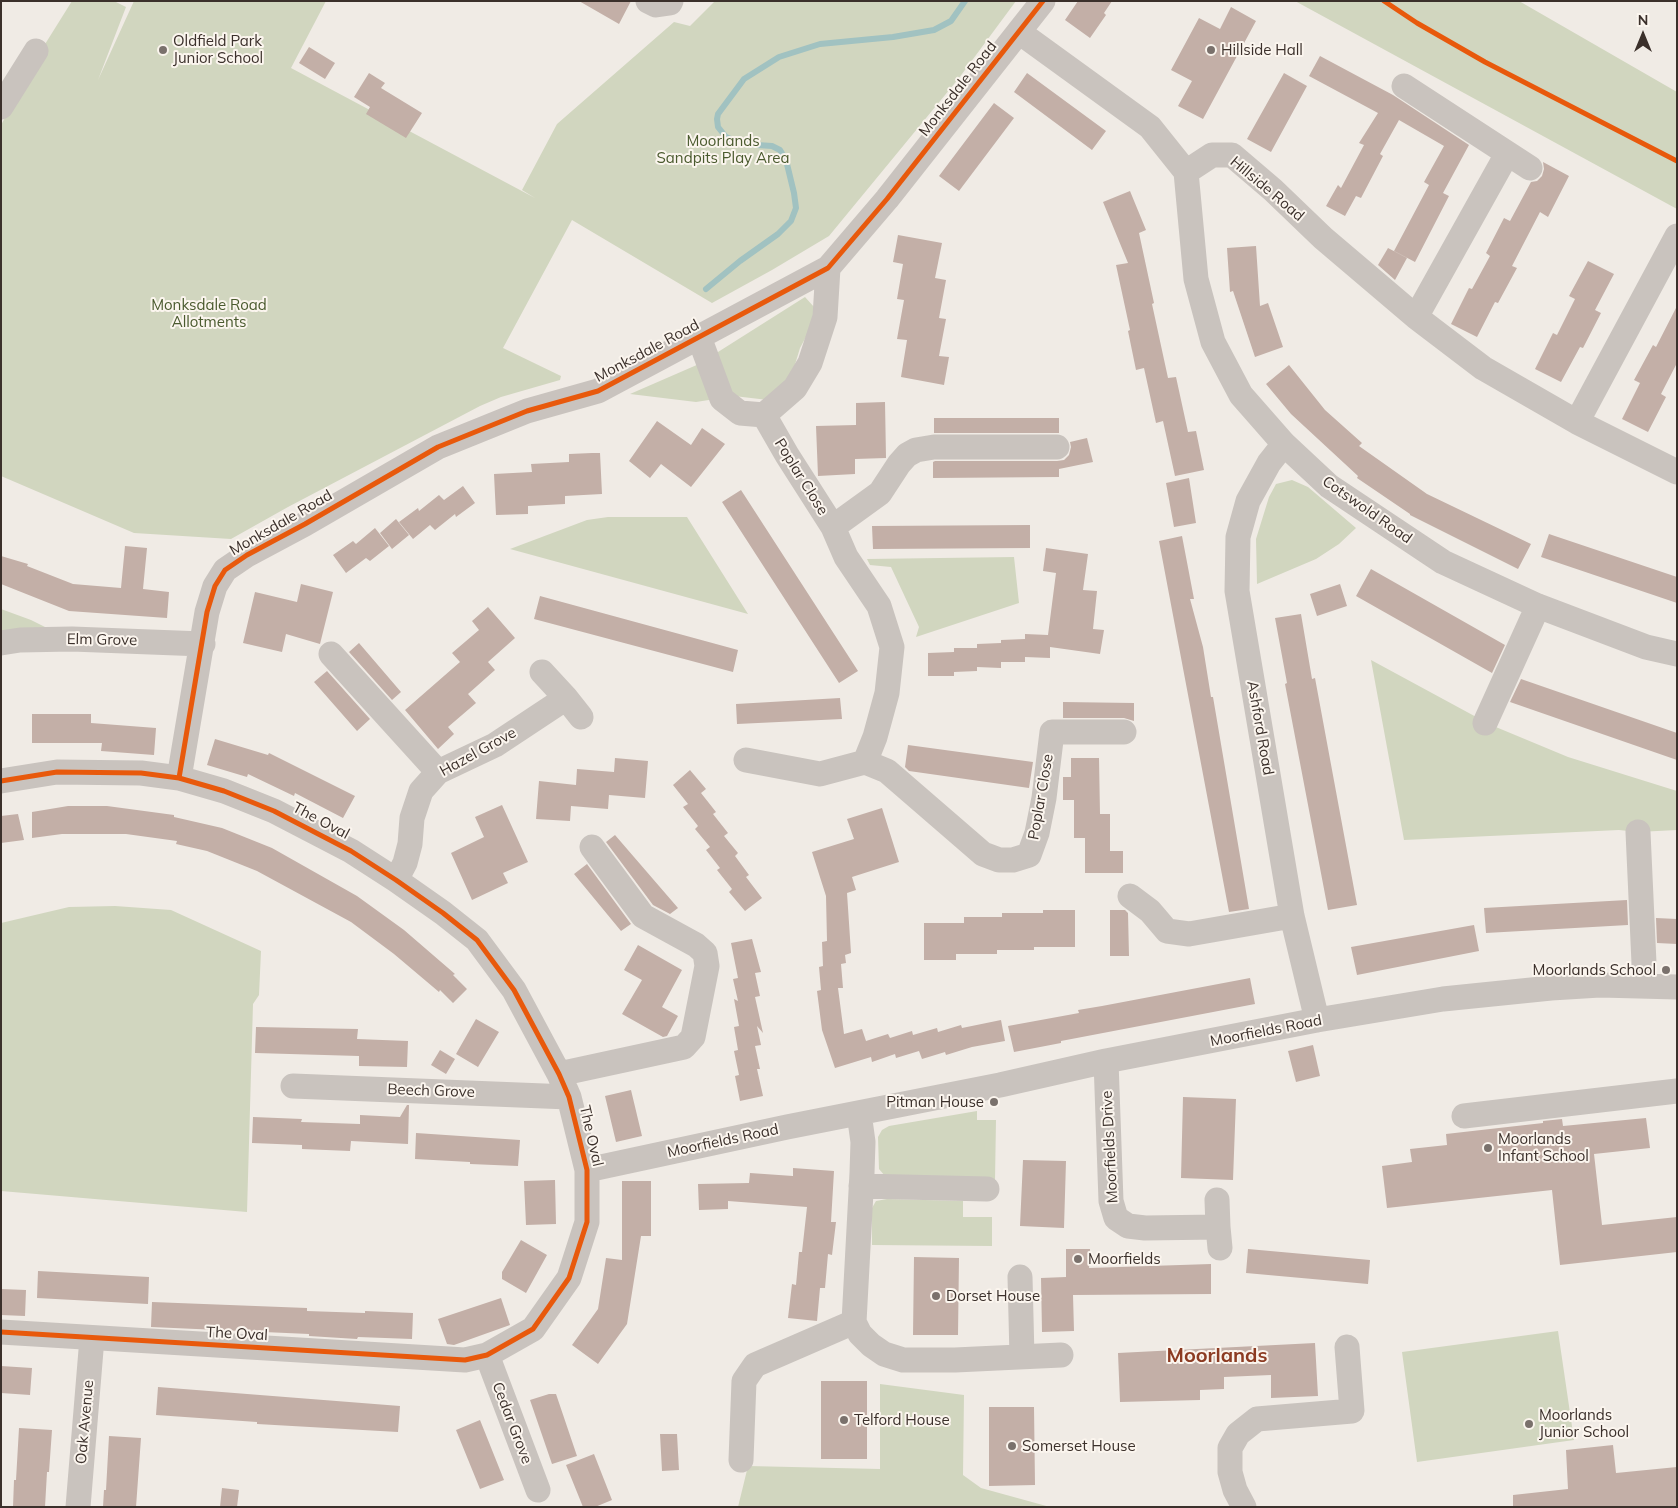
<!DOCTYPE html>
<html>
<head>
<meta charset="utf-8">
<style>
	body { margin:0 }
	#map { position:relative; width:1678px; height:1508px; overflow:hidden; background:#f0ebe5; font-family:Mulish,sans-serif }
	canvas { display:block }
	.frame { position:absolute; inset:0; border:2px solid #3b302b; pointer-events:none }
	.north { position:absolute; left:1618px; top:10px; width:50px; height:50px; -webkit-text-stroke:4px #fbf5ee; paint-order:stroke; rotate:0deg; font-size:14px; font-weight:700; line-height:20px; text-align:center; color:#3b302b }
	.north::after { content:''; display:block; margin:auto; width:18px; height:22px; background:#3b302b; clip-path:polygon(50% 0,100% 100%,50% 72%,0 100%) }
</style>
</head>
<body>
<div id="map">
<canvas width="1678" height="1508"></canvas>
<div class="frame"></div>
<div class="north">N</div>
</div>
<script>
const ctx = document.querySelector('canvas').getContext('2d');
ctx.lineJoin = 'round';
function fill(path, color) { ctx.fillStyle = color; ctx.fill(path, 'evenodd'); }
const shape = rows => new Path2D(rows.map(r => 'M' + r).join(''));
function trace(path, color, width, dash) { ctx.strokeStyle = color; ctx.lineWidth = width; ctx.lineCap = dash ? 'butt' : 'round'; ctx.setLineDash(dash || []); ctx.stroke(path); }
function write(font, color, halo, rows, align = 'center') {
  ctx.font = font + ' Mulish,sans-serif'; ctx.lineWidth = 4; ctx.setLineDash([]); ctx.textBaseline = 'middle'; ctx.strokeStyle = halo; ctx.fillStyle = color; for (const [text, x, y, turn = 0] of rows) {
    ctx.save(); ctx.translate(x, y); ctx.rotate((+turn || 0) * Math.PI / 180); ctx.textAlign = isNaN(turn) ? turn : align; if (halo) ctx.strokeText(text, 0, 0); ctx.fillText(text, 0, 0); ctx.restore();
  }
}
fill(shape([
	[72,1,114,1,126,7,98,80,134,1,326,1,291,68,535,198,522,190,557,124,674,22,690,26,715,1,1016,1,959,78,829,236,772,270,712,303,572,220,503,348,561,376,560,380,501,397,480,406,288,507,231,539,134,533,1,476,1,125,42,49],
	[1295,1,1519,1,1677,92,1677,209],
	[805,297,814,307,816,318,800,348,790,381,768,400,734,396,696,402,630,394,699,364],
	[1292,480,1308,487,1356,528,1339,544,1316,559,1257,584,1256,539,1269,497,1276,484],
	[608,517,687,517,748,614,510,549,587,520],
	[1014,557,1019,603,916,637,919,627,891,567,870,565,867,559],
	[1,609,31,620,51,630,1,634],
	[1371,660,1491,725,1568,757,1677,791,1677,830,1638,832,1619,830,1404,840],
	[115,906,171,910,261,951,259,995,253,1004,247,1212,1,1191,1,923,69,907],
	[977,1111,977,1120,996,1120,995,1180,893,1177,885,1176,879,1169,878,1137,882,1130,889,1126],
	[887,1199,963,1201,963,1217,992,1217,992,1246,872,1245,872,1208,876,1201],
	[1558,1331,1574,1440,1417,1462,1402,1352],
	[880,1384,964,1395,963,1475,981,1488,1050,1507,738,1507,748,1466,880,1469]
]), '#d1d6bf');
trace(shape([
	[706,289,740,261,778,234,791,221,796,208,794,193,786,160,780,150,772,146,742,144,726,137,718,127,717,119,718,114,744,79,779,57,820,44,893,37,934,30,951,21,965,1]
]), '#a1c2c1', 6);
fill(shape([
	[579,1,631,1,619,24],
	[1078,1,1112,1,1104,13,1106,15,1090,38,1065,20],
	[1231,7,1256,21,1203,119,1178,106,1192,81,1171,70,1199,18,1220,29],
	[309,47,335,63,325,79,299,63],
	[1320,56,1393,95,1469,145,1443,193,1449,196,1415,262,1394,251,1429,185,1424,182,1444,146,1399,120,1380,154,1383,156,1361,198,1356,196,1345,216,1326,206,1338,185,1341,188,1364,145,1359,143,1378,113,1309,76],
	[369,73,385,83,381,88,422,113,406,138,366,114,370,107,354,97],
	[1027,73,1106,131,1092,150,1014,92],
	[1284,73,1307,86,1271,152,1247,139],
	[994,103,1014,118,959,191,939,176],
	[1543,162,1569,176,1548,217,1540,212,1512,266,1517,268,1498,303,1495,302,1477,337,1451,324,1469,288,1472,289,1490,256,1486,253,1504,218,1510,221,1531,182,1537,181,1542,176,1544,169],
	[1130,191,1146,230,1139,233,1154,303,1152,304,1168,378,1176,377,1188,432,1196,431,1204,470,1175,476,1163,421,1156,423,1144,368,1136,370,1128,331,1130,330,1116,265,1128,263,1103,202],
	[898,235,942,243,935,278,946,280,939,318,946,319,939,356,949,357,944,385,901,377,907,340,897,339,904,300,897,299,903,264,893,262],
	[1256,246,1260,306,1268,303,1283,347,1255,357,1233,291,1230,292,1227,248],
	[1388,248,1407,258,1395,280,1378,265],
	[1588,261,1614,274,1595,310,1601,313,1583,348,1580,347,1561,382,1535,369,1553,333,1557,335,1575,299,1569,296],
	[1677,306,1677,363,1661,394,1666,397,1648,432,1622,419,1640,383,1634,380,1653,345,1656,347],
	[1289,365,1325,410,1362,443,1359,446,1427,494,1531,544,1518,569,1410,515,1410,514,1357,478,1358,476,1291,414,1266,384],
	[885,402,886,458,855,459,855,474,818,476,816,426,856,425,856,403],
	[934,418,1059,418,1059,433,934,433],
	[657,421,691,445,702,428,725,444,691,487,661,464,650,478,629,461],
	[1087,438,1093,462,1059,469,1059,477,933,478,933,462,935,461,1057,461,1064,460,1069,455,1071,447,1070,442],
	[592,453,600,453,602,494,565,496,565,504,528,506,528,514,496,515,494,474,532,472,531,464,569,462,569,454],
	[1189,478,1196,523,1174,527,1166,483],
	[463,486,475,503,456,517,455,514,435,530,430,525,413,539,399,522,418,508,419,511,439,495,444,500],
	[741,490,858,671,839,683,722,502],
	[396,519,409,535,392,549,380,533],
	[1030,525,1030,548,873,549,872,526],
	[375,528,389,546,370,561,366,558,346,573,333,555,353,541,356,544],
	[1549,534,1677,577,1677,603,1541,557],
	[1182,536,1194,599,1190,599,1203,647,1211,697,1213,697,1249,909,1229,912,1159,541],
	[125,546,147,548,143,589,169,592,167,618,69,611,1,584,1,556,28,564,27,566,73,584,121,588],
	[1046,548,1088,554,1083,590,1097,591,1093,629,1104,630,1100,654,1050,647,1050,658,1025,657,1025,662,1001,662,1001,668,977,667,977,671,954,672,954,676,928,676,928,653,954,652,954,648,977,648,977,644,1001,643,1001,640,1025,639,1025,634,1048,635,1056,573,1043,571],
	[1371,569,1505,645,1492,673,1356,596],
	[301,584,333,592,320,644,286,634,282,652,243,643,255,592,297,602],
	[1340,584,1347,606,1317,616,1310,594],
	[540,596,738,650,733,672,534,619],
	[488,607,515,638,488,662,495,670,468,694,476,703,448,727,454,734,438,749,405,710,460,662,452,653,479,630,472,621],
	[1301,614,1312,679,1315,678,1357,905,1328,910,1285,684,1287,683,1275,618],
	[359,643,401,692,392,700,349,652],
	[327,671,370,719,357,731,314,682],
	[1521,679,1677,733,1677,760,1510,702],
	[840,698,842,719,737,724,736,704],
	[1063,702,1134,703,1134,721,1124,718,1063,718],
	[32,714,91,714,91,723,156,728,154,755,101,751,102,743,32,743],
	[215,739,268,755,269,753,355,796,343,818,295,793,294,796,248,774,247,777,207,765],
	[908,745,1033,762,1029,788,909,771,905,767],
	[615,758,648,761,645,798,609,795,608,809,571,806,570,821,536,819,539,781,576,785,577,769,614,772],
	[1071,758,1099,758,1100,814,1110,814,1110,851,1123,851,1123,873,1085,873,1085,838,1074,838,1074,800,1063,800,1063,777,1071,777],
	[690,770,706,789,701,793,716,812,713,814,728,833,724,836,738,853,735,856,749,875,746,877,762,898,745,911,729,892,732,889,717,870,720,868,706,850,710,847,695,829,698,826,683,807,688,804,673,785],
	[502,805,528,862,503,873,508,883,472,900,451,853,484,837,475,817],
	[68,806,107,806,174,815,174,817,222,828,272,848,357,896,404,930,455,974,453,975,467,989,453,1003,440,990,439,992,394,954,351,922,257,871,207,851,176,844,177,841,126,834,62,834,32,838,32,812],
	[882,808,899,862,852,877,856,890,847,893,851,953,845,955,846,963,841,964,843,988,838,988,844,1034,862,1029,866,1041,888,1034,890,1038,912,1031,913,1035,937,1028,938,1032,961,1025,962,1028,1001,1020,1005,1041,972,1047,946,1055,945,1052,922,1059,919,1051,896,1058,895,1054,872,1062,871,1057,835,1068,822,1030,817,991,821,990,819,967,823,966,822,942,827,941,826,896,812,852,854,839,847,819],
	[18,814,24,840,1,843,1,816],
	[615,835,678,908,670,914,653,905,606,842],
	[587,864,631,924,621,931,574,874],
	[1627,900,1628,925,1486,933,1484,908],
	[1043,910,1075,910,1075,947,1034,947,1034,950,997,950,997,954,956,954,956,960,924,960,924,923,964,923,964,917,1002,917,1002,913,1043,913],
	[1110,910,1125,910,1128,913,1129,956,1110,956],
	[1656,918,1677,919,1677,944,1657,943],
	[1474,925,1479,951,1357,975,1351,947],
	[752,939,761,972,755,973,760,996,755,997,763,1033,757,1026,761,1045,755,1046,760,1069,757,1069,763,1096,740,1101,735,1076,739,1075,734,1051,738,1050,734,1027,739,1026,734,999,738,1001,733,979,738,978,731,943],
	[638,945,682,970,662,1007,678,1016,667,1036,663,1037,622,1014,642,980,624,970],
	[1250,978,1255,1004,1061,1041,1061,1043,1014,1052,1008,1026,1079,1013,1078,1010,1102,1006],
	[476,1019,499,1032,478,1067,456,1054],
	[256,1027,358,1029,357,1039,408,1041,407,1067,359,1066,359,1056,255,1053],
	[1313,1045,1320,1076,1296,1082,1288,1051],
	[440,1050,455,1059,446,1074,431,1065],
	[631,1090,642,1136,616,1142,605,1096],
	[1183,1097,1236,1099,1233,1180,1181,1178],
	[407,1105,409,1105,408,1144,351,1141,350,1151,302,1149,302,1145,252,1143,253,1117,302,1119,301,1122,360,1124,360,1115,400,1117],
	[1646,1118,1650,1148,1594,1154,1602,1225,1677,1217,1677,1252,1560,1265,1552,1190,1387,1208,1382,1166,1412,1162,1410,1149,1447,1145,1446,1134,1543,1123,1543,1121,1562,1119,1563,1126],
	[416,1133,520,1140,518,1166,470,1164,470,1162,415,1159],
	[1023,1160,1066,1161,1064,1228,1020,1226],
	[793,1168,834,1171,831,1222,836,1222,832,1255,828,1254,825,1288,820,1288,817,1321,788,1318,792,1284,796,1285,799,1252,802,1252,807,1207,728,1201,728,1209,699,1210,698,1184,749,1183,750,1173,793,1176],
	[555,1180,556,1224,526,1225,524,1181],
	[622,1181,651,1181,651,1236,641,1236,627,1324,598,1364,572,1345,598,1309,606,1258,622,1260],
	[521,1240,547,1255,526,1293,502,1279,502,1272],
	[1066,1249,1090,1249,1089,1268,1211,1264,1211,1294,1073,1295,1074,1331,1042,1332,1041,1278,1066,1277],
	[1248,1249,1370,1260,1368,1284,1246,1273],
	[914,1257,959,1258,958,1335,913,1335],
	[38,1271,149,1277,148,1304,37,1298],
	[1,1289,26,1290,25,1316,1,1315],
	[501,1298,510,1325,454,1345,447,1344,438,1319],
	[152,1302,307,1308,307,1311,365,1313,365,1311,413,1313,412,1339,358,1337,357,1339,309,1336,309,1334,151,1327],
	[1315,1343,1318,1396,1271,1398,1271,1375,1224,1377,1224,1389,1200,1390,1200,1400,1120,1402,1118,1353],
	[1,1366,32,1368,30,1395,1,1393],
	[821,1381,867,1381,867,1459,821,1459],
	[158,1387,400,1406,398,1432,257,1424,257,1422,156,1415],
	[549,1394,556,1394,577,1456,552,1464,530,1400],
	[989,1407,1034,1407,1035,1485,989,1486],
	[480,1420,504,1480,480,1489,456,1430],
	[19,1428,52,1430,49,1472,47,1472,45,1507,13,1507,14,1480,16,1480],
	[660,1434,677,1434,679,1470,662,1471],
	[109,1436,141,1438,136,1507,103,1507,104,1490,106,1490],
	[1613,1445,1616,1473,1677,1467,1677,1506,1513,1507,1513,1495,1568,1489,1566,1450],
	[594,1454,612,1500,595,1507,583,1507,566,1465],
	[222,1488,239,1490,237,1507,220,1507]
]), '#c3afa7');
trace(shape([
	[648,1,656,5,670,3,671,1],
	[1019,32,1150,127,1186,172],
	[1404,86,1530,168],
	[1,107,36,51],
	[1186,172,1196,279,1213,342,1241,395,1284,444,1329,486,1443,562,1538,606,1646,647,1677,654],
	[1186,172,1212,155,1232,155,1273,190,1323,238,1416,317,1483,368,1577,422,1677,472],
	[1416,317,1507,154],
	[699,337,722,399,740,413,764,415,795,388,810,363,825,317,828,268],
	[764,415,787,455,833,527,846,557,879,606,892,647,887,693,875,737,865,762,887,771,983,854,999,860,1013,860,1029,855,1037,833,1044,798,1052,732,1124,732],
	[1577,422,1677,236],
	[1284,444,1269,463,1248,501,1238,537,1237,591,1292,916,1317,1020],
	[833,527,880,493,899,464,907,455,916,450,934,447,1057,447],
	[1,643,20,640,72,639,203,644],
	[331,654,438,772],
	[542,672,566,698],
	[1485,723,1538,606],
	[746,760,820,774,865,762],
	[179,778,207,612,215,586,225,570,247,555,305,524,438,447,527,411,598,391,828,268,887,199,1043,1],
	[1,781,57,772,141,773,179,778,224,791,274,811,351,851,396,880,443,913,477,940,514,990,559,1074,569,1097,587,1170,587,1222,569,1278,533,1329,487,1355,465,1360,1,1332],
	[1638,832,1645,985],
	[396,880,405,863,410,844,412,818,421,791,438,772,495,745,566,698,581,717],
	[1130,896,1150,911,1167,931,1189,934,1292,916],
	[1106,1061,1111,1201,1116,1218,1128,1226,1145,1228,1218,1227,1217,1200],
	[559,1074,684,1047,693,1037,707,966,705,953,696,945,643,916,592,847],
	[293,1086,569,1097],
	[859,1113,863,1142,862,1173,854,1322,860,1334,871,1345,884,1354,903,1360,955,1360,1061,1355],
	[1464,1116,1677,1091],
	[587,1170,787,1127,1000,1085,1106,1061,1317,1020,1443,999,1551,988,1600,985,1677,987],
	[861,1186,987,1189],
	[1218,1227,1220,1248],
	[1020,1277,1022,1357],
	[487,1355,538,1490],
	[741,1460,744,1381,755,1365,854,1322],
	[78,1507,92,1338],
	[1244,1507,1235,1490,1230,1472,1230,1448,1238,1434,1257,1419,1352,1411,1347,1347]
]), '#c9c3be', 25);
trace(shape([
	[1384,1,1417,23,1485,62,1677,161],
	[179,778,207,612,215,586,225,570,247,555,305,524,438,447,527,411,598,391,828,268,887,199,1043,1],
	[1,781,57,772,141,773,179,778,224,791,274,811,351,851,396,880,443,913,477,940,514,990,559,1074,569,1097,587,1170,587,1222,569,1278,533,1329,487,1355,465,1360,1,1332]
]), '#e8590c', 5);
for (const [x, y, r, color] of [
	[163,50,5,"#7a716c"],
	[1211,50,5,"#7a716c"],
	[1666,970,5,"#7a716c"],
	[994,1102,5,"#7a716c"],
	[1488,1148,5,"#7a716c"],
	[1078,1259,5,"#7a716c"],
	[936,1296,5,"#7a716c"],
	[844,1420,5,"#7a716c"],
	[1529,1424,5,"#7a716c"],
	[1012,1446,5,"#7a716c"]
]) { const dot = new Path2D(); dot.arc(x, y, r, 0, 2 * Math.PI); ctx.fillStyle = color; ctx.fill(dot); trace(dot, '#fbf5ee', 2); }
write('15px', '#3b302b', '#fbf5ee', [
	["Oldfield Park",173,41],
	["Junior School",173,58],
	["Hillside Hall",1221,50],
	["Moorlands School",1656,970,"right"],
	["Pitman House",984,1102,"right"],
	["Moorlands",1498,1139],
	["Infant School",1498,1156],
	["Moorfields",1088,1259],
	["Dorset House",946,1296],
	["Moorlands",1539,1415],
	["Junior School",1539,1432],
	["Telford House",854,1420],
	["Somerset House",1022,1446]
], 'left');
write('15px', '#3b302b', '#fbf5ee', [
	["Monksdale Road",958,89,-52],
	["Hillside Road",1267,189,40],
	["Monksdale Road",647,351,-28],
	["Poplar Close",801,477,58],
	["Cotswold Road",1367,510,35],
	["Monksdale Road",281,523,-30],
	["Elm Grove",102,640,1],
	["Ashford Road",1260,728,80],
	["Hazel Grove",478,752,-29],
	["Poplar Close",1041,797,-80],
	["The Oval",321,821,28],
	["Moorfields Road",1266,1031,-11],
	["Beech Grove",431,1091,2],
	["The Oval",591,1136,77],
	["Moorfields Road",723,1141,-12],
	["Moorfields Drive",1110,1147,-93],
	["The Oval",237,1334,3],
	["Oak Avenue",85,1422,-85],
	["Cedar Grove",512,1423,69]
]);
write('15px', '#4a5a2e', '#fbf5ee', [
	["Moorlands",723,141],
	["Sandpits Play Area",723,158],
	["Monksdale Road",209,305],
	["Allotments",209,322]
]);
write('bold 20px', '#8c3b22', '#fbf5ee', [
	["Moorlands",1217,1356]
]);
</script>
</body>
</html>
